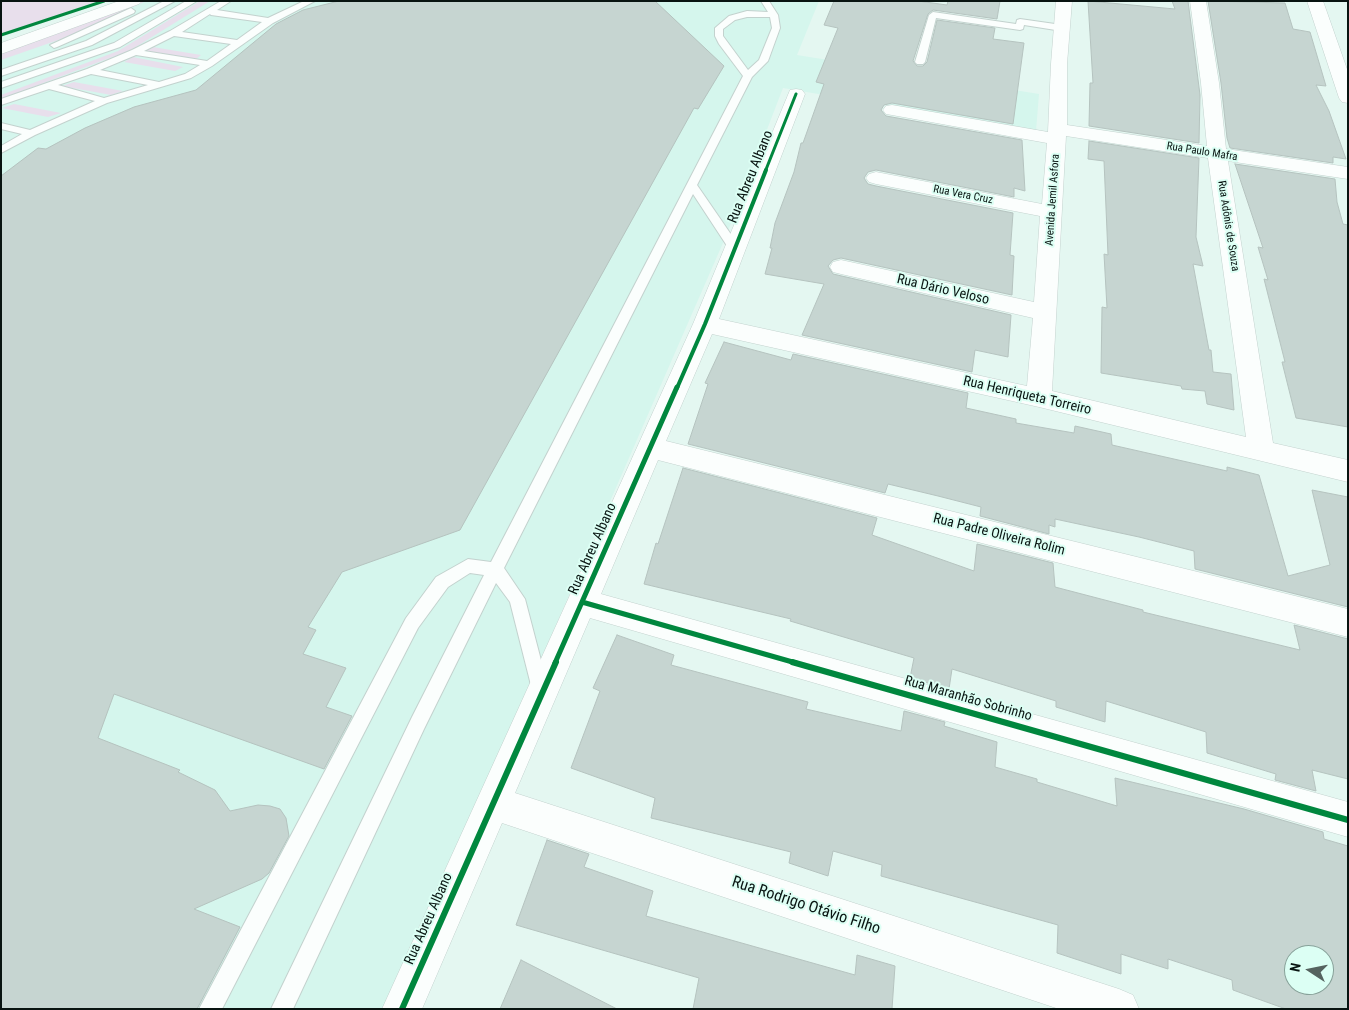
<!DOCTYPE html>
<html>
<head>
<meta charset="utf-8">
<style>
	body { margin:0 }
	#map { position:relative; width:1349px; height:1010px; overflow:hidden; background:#e4f7f1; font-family:"Roboto Condensed",sans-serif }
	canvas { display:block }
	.frame { position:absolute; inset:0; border:2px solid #081411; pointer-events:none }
	.north { position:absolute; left:1284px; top:945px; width:50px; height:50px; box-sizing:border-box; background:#dcfff4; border:1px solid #87a199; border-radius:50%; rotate:281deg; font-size:14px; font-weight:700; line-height:20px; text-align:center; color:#081411 }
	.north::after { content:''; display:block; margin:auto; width:18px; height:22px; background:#55635f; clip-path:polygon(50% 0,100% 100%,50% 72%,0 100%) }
</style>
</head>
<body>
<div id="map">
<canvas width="1349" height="1010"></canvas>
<div class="frame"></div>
<div class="north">N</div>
</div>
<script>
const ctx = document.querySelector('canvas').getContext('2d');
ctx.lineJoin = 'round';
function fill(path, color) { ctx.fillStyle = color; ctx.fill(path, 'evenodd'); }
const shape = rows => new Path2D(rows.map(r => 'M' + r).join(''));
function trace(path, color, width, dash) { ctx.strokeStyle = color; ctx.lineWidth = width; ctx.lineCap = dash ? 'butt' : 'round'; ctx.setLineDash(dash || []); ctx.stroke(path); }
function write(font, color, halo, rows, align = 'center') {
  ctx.font = font + ' "Roboto Condensed",sans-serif'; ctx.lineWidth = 4; ctx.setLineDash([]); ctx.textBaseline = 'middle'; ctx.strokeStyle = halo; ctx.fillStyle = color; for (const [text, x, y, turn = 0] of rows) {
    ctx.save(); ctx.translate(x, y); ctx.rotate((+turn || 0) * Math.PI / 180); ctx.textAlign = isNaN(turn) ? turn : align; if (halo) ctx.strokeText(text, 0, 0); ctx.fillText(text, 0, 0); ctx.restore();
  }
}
fill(shape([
	[141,1,188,1,196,3,200,1,819,1,797,55,1039,94,1036,131,783,88,726,236,535,673,384,1009,1,1009,1,52]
]), '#d5f6ed');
fill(shape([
	[1,1,104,1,1,35],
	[141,1,146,1,67,37,1,60,1,52],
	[200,1,210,1,131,50,1,99,1,95,118,51],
	[153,47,201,55,195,60,146,51],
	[133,57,183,67,175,71,124,62],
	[74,82,123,91,111,95,62,86],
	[14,104,61,113,48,117,2,108]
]), '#e8dfec');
const building = shape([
	[339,1,655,1,724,66,698,109,694,108,460,530,342,572,308,627,316,630,303,654,346,668,326,707,352,716,324,769,114,694,98,738,180,770,178,772,215,790,230,811,258,805,270,806,280,809,286,818,289,836,269,873,262,879,194,909,240,927,197,1009,1,1009,1,176,38,148,46,149,85,128,134,107,196,90,276,24,303,10,339,1],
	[834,1,918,1,947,5,948,1,1000,1,997,19,933,10,928,14,913,61,917,66,923,66,927,62,937,20,995,28,993,39,1024,43,1013,124,892,103,884,105,881,110,886,116,1022,140,1025,191,1014,188,1014,197,876,170,868,172,864,178,868,184,876,186,1013,213,1010,255,1014,256,1012,295,841,258,833,260,828,266,833,274,1011,315,1008,357,975,350,972,372,802,335,824,284,765,274,772,248,770,248,775,223,794,172,801,143,803,143,824,84,816,82,838,28,824,25,834,1],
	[1088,1,1175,9,1172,1,1188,1,1200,95,1199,143,1089,126,1090,83,1093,83,1088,1],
	[1208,1,1285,3,1293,29,1310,32,1326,86,1316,85,1329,111,1346,159,1333,157,1333,163,1230,148,1227,138,1221,83,1208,1],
	[1089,141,1199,158,1196,237,1203,266,1193,264,1209,350,1211,350,1213,372,1231,374,1234,410,1207,404,1205,391,1182,389,1181,386,1101,373,1102,307,1107,308,1104,254,1108,255,1104,161,1088,159,1089,141],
	[1235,164,1335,179,1337,202,1343,224,1348,225,1348,427,1296,418,1282,362,1285,362,1264,279,1268,280,1258,247,1263,248,1235,164],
	[724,342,791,360,793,354,968,393,966,408,1016,419,1016,423,1074,433,1075,426,1111,434,1112,445,1227,471,1227,467,1259,475,1288,576,1330,565,1312,490,1348,497,1348,607,1195,569,1194,551,1139,537,1055,519,1055,527,1049,525,1049,534,980,516,981,507,938,496,888,484,885,493,688,444,708,384,705,383,724,342],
	[683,468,877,518,872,535,974,571,977,544,1053,563,1055,587,1143,610,1143,612,1300,650,1294,625,1348,639,1348,779,1312,770,1316,791,1275,780,1276,774,1207,753,1206,732,1106,701,1105,722,1056,707,1056,701,952,669,949,689,910,678,914,658,790,621,791,619,644,584,656,543,658,544,683,468],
	[617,635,674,655,671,665,808,702,806,709,901,731,904,711,945,722,944,726,997,742,995,767,1037,779,1037,782,1117,806,1115,778,1244,809,1323,832,1324,839,1348,846,1348,1009,1286,1009,1233,990,1232,980,1168,959,1168,969,1121,954,1121,974,1057,953,1058,925,881,876,882,865,833,851,828,876,789,863,791,852,651,818,655,798,571,768,600,691,593,688,617,635],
	[1294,955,1324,955,1324,985,1294,985,1294,955],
	[547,840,589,854,584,867,653,891,646,916,855,975,857,955,895,966,892,1009,693,1009,699,978,516,925,547,840],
	[521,960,617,1009,500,1009,521,960]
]);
fill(building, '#c6d5d1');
trace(building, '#b5c3bf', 1);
const service = shape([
	[164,1,175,1,92,45,1,76,1,70,86,41,164,1],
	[186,1,197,1,120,47,1,88,1,82,114,43,186,1],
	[221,1,231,1,217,10,268,18,304,1,315,1,273,23,212,66,191,78,107,103,35,135,1,153,1,146,22,134,1,129,1,123,30,130,95,101,49,89,1,105,1,99,87,69,132,50,170,31,221,1],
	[210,14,211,15,262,22,237,40,182,32,210,14],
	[174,36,231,44,207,61,144,51,174,36],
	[136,55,200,65,185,74,159,82,100,70,136,55],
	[91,74,148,85,104,98,58,85,91,74],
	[761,1,769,1,778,15,780,28,768,61,752,77,697,185,741,249,735,253,731,252,693,194,504,568,525,599,549,691,546,697,540,699,534,697,510,602,496,583,424,729,293,1009,271,1009,412,717,484,575,470,573,448,587,418,628,222,1009,199,1009,406,618,436,577,468,559,491,562,743,76,719,44,715,36,715,28,729,16,747,11,768,12,761,1],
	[747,17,770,17,772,28,759,60,748,70,723,36,723,29,735,20,747,17],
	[131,8,135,11,134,13,57,47,54,48,50,45,131,8],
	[933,12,1016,24,1017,20,1020,19,1062,25,1066,28,1062,31,1024,25,1023,29,1020,30,936,18,925,62,923,64,917,64,915,62,929,15,933,12]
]);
const minor = shape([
	[1056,1,1072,1,1067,64,1067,125,1207,146,1201,83,1190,1,1206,1,1219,83,1226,149,1348,167,1348,179,1228,161,1273,443,1348,460,1348,482,1039,407,712,334,666,441,1348,609,1348,637,658,460,601,594,1348,802,1348,837,590,618,515,793,1119,989,1133,995,1139,1009,1059,1009,502,823,422,1009,382,1009,693,324,790,90,796,89,802,90,805,94,719,319,1027,386,1033,318,841,274,833,272,830,267,833,262,841,260,1034,302,1040,216,876,184,869,182,866,178,869,174,876,172,1042,204,1047,143,892,115,886,114,883,110,886,106,892,105,1048,132,1051,64,1056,1],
	[1066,136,1208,158,1246,437,1052,391,1066,136]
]);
const tertiary = shape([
	[119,1,142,1,139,4,1,54,1,43,119,1],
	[1307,1,1323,1,1348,72,1348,103,1342,102,1339,98,1307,1]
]);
trace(service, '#c3d2ce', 2);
trace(minor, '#c3d2ce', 1);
trace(tertiary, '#c3d2ce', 1);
fill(service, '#fbfefd');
fill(minor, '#fbfefd');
fill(tertiary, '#fbfefd');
trace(shape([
	[1,35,104,1],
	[765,172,796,94]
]), '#00873e', 3);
trace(shape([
	[677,388,705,324,766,170]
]), '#00873e', 4);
trace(shape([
	[582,602,796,663],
	[555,663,677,387]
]), '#00873e', 5);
trace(shape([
	[792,662,1348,820],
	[402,1009,556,662]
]), '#00873e', 6);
write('11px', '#081411', '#dcfff4', [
	["Rua Paulo Mafra",1202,152,9],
	["Rua Vera Cruz",963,195,11],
	["Avenida Jemil Asfora",1053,200,-86],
	["Rua Adônis de Souza",1228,226,81]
]);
write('14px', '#081411', '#dcfff4', [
	["Rua Abreu Albano",751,177,-68],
	["Rua Dário Veloso",943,290,13],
	["Rua Henriqueta Torreiro",1027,396,13],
	["Rua Padre Oliveira Rolim",999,535,14],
	["Rua Abreu Albano",593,549,-66],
	["Rua Maranhão Sobrinho",968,699,16],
	["Rua Abreu Albano",429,919,-66]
]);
write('16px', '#081411', '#dcfff4', [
	["Rua Rodrigo Otávio Filho",806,906,18]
]);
</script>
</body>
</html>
